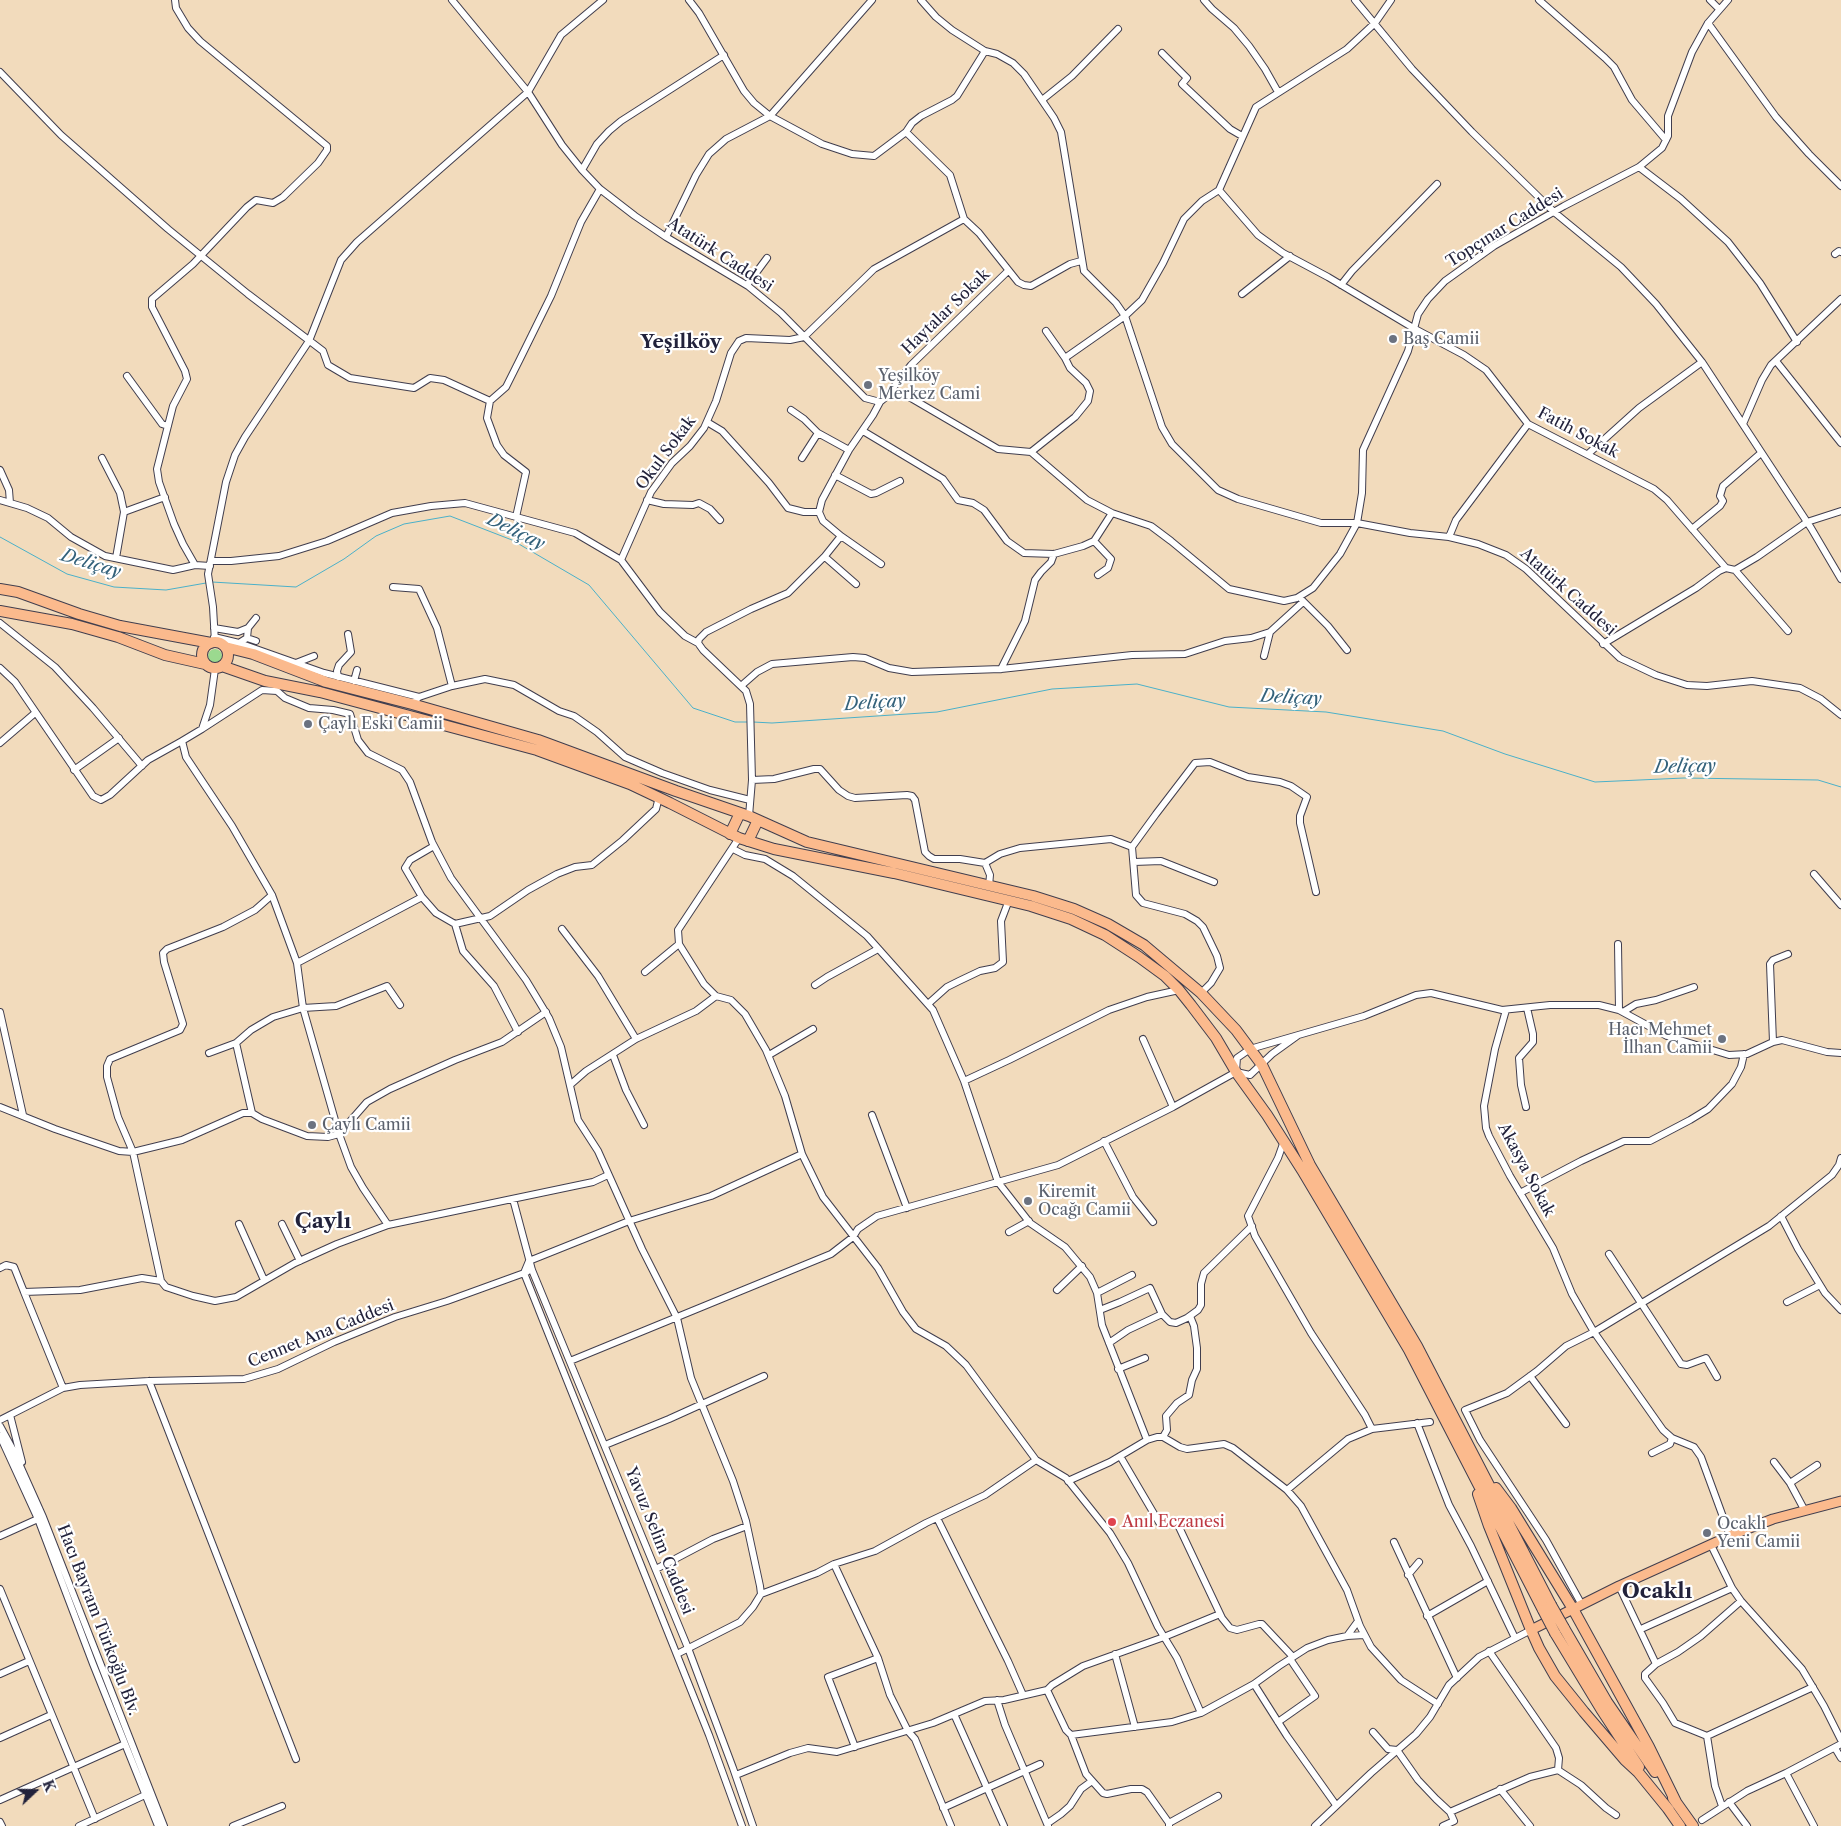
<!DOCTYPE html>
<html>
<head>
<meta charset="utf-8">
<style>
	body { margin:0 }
	#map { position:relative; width:1841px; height:1826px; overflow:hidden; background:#f2dbbc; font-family:"Libre Caslon Text",serif }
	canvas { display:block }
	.north { position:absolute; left:10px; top:1766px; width:50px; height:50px; -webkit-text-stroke:4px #fff; paint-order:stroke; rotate:69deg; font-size:14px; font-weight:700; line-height:20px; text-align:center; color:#22223b }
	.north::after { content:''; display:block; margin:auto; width:18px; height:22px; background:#22223b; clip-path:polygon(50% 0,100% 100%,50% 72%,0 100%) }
</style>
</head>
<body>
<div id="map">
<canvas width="1841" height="1826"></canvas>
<div class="north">K</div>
</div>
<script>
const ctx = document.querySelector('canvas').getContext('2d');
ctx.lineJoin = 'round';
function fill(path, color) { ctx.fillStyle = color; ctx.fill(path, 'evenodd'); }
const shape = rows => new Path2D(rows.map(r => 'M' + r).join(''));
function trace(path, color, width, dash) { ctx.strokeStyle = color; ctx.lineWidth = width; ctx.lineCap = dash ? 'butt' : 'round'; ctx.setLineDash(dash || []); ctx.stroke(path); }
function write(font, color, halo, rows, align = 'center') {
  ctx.font = font + ' "Libre Caslon Text",serif'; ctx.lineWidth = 4.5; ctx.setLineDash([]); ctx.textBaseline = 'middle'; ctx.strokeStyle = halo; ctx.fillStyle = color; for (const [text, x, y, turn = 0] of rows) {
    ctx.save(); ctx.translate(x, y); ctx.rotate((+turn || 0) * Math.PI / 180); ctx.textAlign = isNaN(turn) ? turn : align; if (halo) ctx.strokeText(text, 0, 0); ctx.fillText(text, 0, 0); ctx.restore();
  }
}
fill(shape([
	'208 656a7 7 0 1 1 14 0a7 7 0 1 1-14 0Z'
]), '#9bd98f');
trace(shape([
	[0,537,67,574,114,587,166,590,206,583],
	[212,582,296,587,344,559,376,536,404,524,450,516,512,540,589,585,693,708,735,722,747,722],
	[753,722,772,723,937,712,1052,689,1137,684,1229,707,1326,712,1443,731,1505,754,1595,782,1684,778,1818,780,1841,787]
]), '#4ab0c9', 1);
const minor = shape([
	[175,0,176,8,188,28,200,41,327,146,327,150,318,163,283,197,273,203,256,200,247,207,193,264,152,299,152,307,185,371,187,379,173,406,157,469,159,482,174,524,183,544,195,565],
	[452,0,528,92,562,145,582,170,600,189,635,216,666,237,748,286,781,313,865,398,880,402,886,397,904,394,998,449,1031,452,1087,500,1112,513,1151,526,1171,541,1229,589,1284,601,1297,598,1313,588,1340,554,1357,523,1410,533,1449,537,1478,544,1506,555,1526,569,1620,658,1656,675,1687,685,1707,686,1752,681,1800,688,1821,699,1841,715],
	[689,0,699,13,744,91,754,103,770,116,822,144,852,154,874,156,906,132,912,123,921,116,952,100,957,96,985,51],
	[921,0,936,17,952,30,985,51,997,54,1013,63,1024,74,1054,118,1061,132,1084,271,1116,303,1125,316,1162,427,1172,444,1218,490,1238,499,1321,523,1357,523,1362,493,1363,450,1408,351,1418,314,1428,299,1445,281,1494,246,1564,206,1639,167,1662,148,1668,136,1668,116,1692,52,1708,23,1728,0],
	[1204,0,1212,9,1234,28,1249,46,1265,69,1278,92],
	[1355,0,1412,69,1472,132,1554,212,1621,267,1656,304,1702,362,1811,528,1841,579],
	[1539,0,1605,58,1614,67,1632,100,1666,140],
	[1710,0,1719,9],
	[1708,23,1776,117,1809,154,1841,186],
	[1162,53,1187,78,1182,84,1230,129,1242,136],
	[0,72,61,135,168,229,248,294,323,351,328,365,350,378,414,388,430,378,444,380,490,401],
	[1042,100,1072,76,1118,29],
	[906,132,950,175,964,219,979,233,1018,282,1024,285,1031,286,1070,264,1081,261],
	[1639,167,1681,199,1728,242,1760,283,1797,342],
	[582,170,597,144,609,131,621,121,724,55],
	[1219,190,1258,235,1283,253,1328,277,1415,329,1464,355,1486,370,1528,424,1654,489,1667,500,1726,568],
	[666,237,696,175,709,154,726,139,770,116,872,0],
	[1835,254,1839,251,1841,252],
	[747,285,767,258],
	[1341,285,1352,271,1437,184],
	[1242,294,1290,256],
	[1046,331,1065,358],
	[1776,361,1841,443],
	[127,376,162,424,168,426],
	[886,397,911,365,1008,271],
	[791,410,804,419,818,433,849,450],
	[707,422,722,431,769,483,788,508,804,512,819,512],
	[1743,424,1762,380,1771,365,1841,299],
	[863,431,943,479,958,500,973,503,984,510,1007,541,1024,553,1054,554,1083,546,1094,541,1112,513],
	[1031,452,1075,417,1088,401,1090,391,1086,383,1070,368,1065,358,1125,316,1142,300,1163,263,1184,219,1202,201,1219,190,1256,107,1347,49,1375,23,1391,0],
	[1588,454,1639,408,1702,362],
	[102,458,120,493,124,512,165,497],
	[802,458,818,433],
	[0,470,9,490,10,503],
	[835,475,871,494,876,493,900,481],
	[0,500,27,508,48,518,71,537,105,556,173,570,195,565,210,566],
	[647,500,664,504,693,505,699,503,710,509,720,520],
	[516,517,526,472,504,455,497,445,487,418,490,401,506,387,520,359,551,296,581,222,600,189],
	[1692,529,1720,506,1723,501,1720,496,1723,486,1761,453],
	[841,536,881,564],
	[1449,537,1456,520,1528,424],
	[1094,541,1111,559,1108,568,1098,575],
	[825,557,856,584],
	[116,558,124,512],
	[621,560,651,492,672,463,690,446,704,428,716,401,731,353,739,341,746,338,790,340,804,337,874,269,964,219],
	[211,561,231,561,279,556,327,541,392,513,431,506,465,503,575,533,621,560,660,612,685,636,698,643],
	[1735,570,1788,631],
	[393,587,419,589,437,628,452,686],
	[1302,600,1328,626,1347,650],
	[0,623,55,667,93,708,142,766],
	[214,628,238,632,248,628,256,618],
	[248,628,247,638,256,641],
	[214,637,239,643,247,638],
	[215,642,213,607,208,574,226,482,235,455,245,437,309,341,341,260,357,242,528,92,561,35,603,0],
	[239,643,324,673,419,697],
	[1603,644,1696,588,1719,571,1726,568,1735,570,1757,557,1807,522,1841,511],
	[1264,656,1270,632],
	[296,663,314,656],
	[0,668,15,682,93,796,101,800,110,795,148,760,182,741],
	[215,669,210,705,202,729,182,741,186,757,232,826,272,895,297,963,303,1008,339,1134,351,1167,363,1188,388,1225],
	[1001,669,1025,621,1035,580,1041,572,1051,562,1054,554],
	[338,677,337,671,339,665,351,652,348,634],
	[354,681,357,670],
	[741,686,757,672,772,664,853,657,865,658,889,668,912,672,1001,669,1132,655,1185,654,1225,641,1251,638,1270,632,1303,602],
	[412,704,419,697,452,686,485,679,514,685,559,711,574,716,597,732,625,757,662,773,710,790,750,800],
	[202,729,262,690,277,691,285,698,309,708,333,710,350,714,358,740,368,753,402,770,410,782,432,842,451,878,526,980,549,1018,561,1047,578,1120,598,1151,642,1249,677,1318,691,1378,733,1481,746,1521,760,1586,761,1594,753,1607,740,1622,677,1654],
	[0,743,35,713],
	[74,770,119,738],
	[752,780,774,779,814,769,820,769,839,790,848,796,855,798,907,795,912,796,915,800,925,852,929,856,934,859,960,859,985,863],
	[749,816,752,780,750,704,746,691,703,650,698,643,699,639,706,632,751,609,788,593,825,556,841,536,823,521,819,512,822,500,849,450,873,415,880,402],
	[739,838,678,930,679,944,704,984,716,996,731,1000,745,1014,766,1050,785,1096,802,1154,823,1197,878,1268,903,1312,916,1329,946,1346,966,1365,1036,1460,1066,1478,1110,1533,1128,1563,1158,1627,1177,1658,1201,1713],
	[733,849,745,855,765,859,793,876,867,936,933,1010,964,1081,998,1182,1030,1223,1065,1247,1090,1277,1097,1293,1102,1325,1147,1440],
	[1134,862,1161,861,1214,882],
	[1814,874,1841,905],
	[989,886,990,875,985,863,1000,854,1020,848,1111,839,1132,847],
	[422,897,405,868,410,860,434,846],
	[455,924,463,951,494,986,518,1032],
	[562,929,598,976,636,1039],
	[1618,944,1619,1010],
	[297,963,422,897,436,913,455,924,490,916,528,890,557,874,575,867,592,865,623,840,656,809,659,797],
	[645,972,679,944],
	[815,985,827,977,878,949],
	[1201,993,1211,983,1220,968,1217,956,1203,927,1197,921,1185,914,1143,903,1136,895,1132,847,1156,814,1195,763,1210,762,1248,777,1280,782,1291,786,1307,797,1300,816,1300,823,1316,892],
	[928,1004,947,987,959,981,980,971,995,968,1003,962,1001,921,1009,900],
	[1506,1010,1495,1049,1484,1106,1486,1128,1489,1136,1510,1176,1553,1248,1572,1294,1594,1332,1663,1430,1672,1438,1694,1447,1701,1457,1730,1536],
	[0,1012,23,1115],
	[1623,1012,1636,1004,1656,1000,1694,987],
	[1143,1039,1173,1107],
	[1773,1042,1770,964,1773,960,1788,954],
	[209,1053,236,1043],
	[613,1055,626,1090,644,1125],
	[769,1055,813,1029],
	[1236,1071,1237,1058,1250,1049,1364,1016,1416,995,1431,993,1502,1010,1550,1005,1599,1005,1619,1010,1667,1036,1729,1055,1747,1054,1773,1042,1782,1040,1827,1052,1841,1053],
	[964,1081,1009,1060,1109,1010,1147,997,1179,990],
	[570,1085,586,1071,636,1039,696,1011,716,996],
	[0,1107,55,1129,119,1151,133,1152,182,1140,243,1113,252,1113,262,1119,307,1136,328,1137,339,1134,367,1102,390,1089,455,1060,502,1042,546,1012],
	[1526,1107,1521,1085,1519,1058,1533,1042,1533,1034,1527,1008],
	[252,1113,236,1043,251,1030,273,1017,303,1008,336,1006,387,986,400,1005],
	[872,1115,907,1208],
	[1104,1141,1133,1197,1153,1222],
	[1284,1141,1278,1158,1248,1216,1255,1236,1311,1333,1365,1415,1372,1429],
	[1520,1193,1581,1161,1624,1141,1650,1141,1690,1120,1708,1109,1732,1084,1741,1067,1744,1054],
	[513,1199,532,1270,688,1648,733,1768,753,1826],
	[1781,1216,1798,1249,1825,1293,1841,1310],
	[239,1224,264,1280],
	[282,1224,300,1261],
	[1009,1232,1029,1221],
	[1609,1254,1681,1364,1687,1365,1706,1358,1717,1377],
	[0,1268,6,1265,14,1267,24,1292],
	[161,1281,133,1152,118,1117,107,1077,107,1066,110,1059,180,1030,183,1024,164,962,163,953,167,949,223,927,255,910,272,895],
	[1057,1290,1082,1266],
	[1097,1293,1132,1275],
	[1787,1302,1820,1285],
	[1100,1310,1120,1302,1150,1288,1162,1314,1170,1322,1176,1323,1187,1318,1198,1310,1201,1305,1201,1284,1204,1273,1252,1226],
	[1109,1343,1128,1330,1162,1314],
	[570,1361,831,1254,853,1237,858,1229,877,1216,1058,1165,1173,1107,1236,1072,1250,1075,1272,1054,1297,1036],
	[1118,1369,1145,1358],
	[1530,1376,1566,1424],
	[149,1381,296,1759],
	[63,1388,24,1292,80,1290,142,1278,161,1281,166,1287,193,1296,215,1301,236,1297,295,1263,337,1244,388,1225,593,1182,608,1175],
	[10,1415,22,1462],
	[0,1420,63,1388,80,1385,149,1381,244,1379,278,1369,334,1342,395,1317,447,1301,527,1272],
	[1417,1423,1449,1505,1471,1546,1515,1638],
	[0,1426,13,1450,43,1517,164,1826],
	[0,1436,38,1519,93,1664,158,1826],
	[1163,1437,1167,1430,1166,1416,1177,1403,1189,1395,1192,1380,1197,1369,1197,1348,1194,1326,1190,1316],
	[605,1445,669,1419,764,1376],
	[1652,1453,1670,1444,1672,1438],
	[1120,1456,1160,1524,1174,1522,1179,1527,1222,1618,1230,1628,1237,1630,1259,1624,1262,1624,1293,1657],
	[1774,1462,1790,1483,1805,1511],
	[1068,1481,1110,1462,1147,1440,1157,1437,1163,1437,1180,1447,1187,1449,1224,1444,1233,1448,1287,1490,1301,1506,1347,1590,1360,1626,1371,1647,1401,1680,1438,1704],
	[1790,1483,1817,1465],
	[1287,1490,1348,1439,1372,1429,1430,1422],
	[937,1518,1008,1661,1023,1695],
	[0,1536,40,1518],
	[1394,1542,1457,1678],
	[1711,1545,1732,1588,1741,1601,1802,1669,1824,1706,1841,1740],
	[834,1564,878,1658,890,1695,908,1731,915,1739,951,1826],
	[656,1569,713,1539,747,1526],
	[1408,1575,1419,1562],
	[1619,1586,1656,1664],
	[0,1589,95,1819],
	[761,1594,817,1573,834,1564,875,1551,926,1523,985,1495,1036,1460],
	[1741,1601,1701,1636,1678,1652,1656,1664,1645,1674,1645,1678,1663,1703,1675,1723,1707,1736,1813,1687],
	[1582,1605,1546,1540,1480,1440,1465,1410,1507,1393,1537,1371,1566,1346,1594,1332,1769,1226,1832,1175,1839,1165,1841,1158],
	[1427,1616,1488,1581],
	[1641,1629,1732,1588],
	[1347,1636,1358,1621],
	[1489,1651,1556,1748,1559,1758,1558,1770],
	[1115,1654,1135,1727],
	[0,1674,29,1661],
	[1254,1684,1287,1736,1336,1805],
	[1047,1690,1066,1730,1071,1735,1086,1774,1103,1793,1107,1794,1131,1789,1142,1789,1147,1792,1169,1823,1169,1826],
	[997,1700,1005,1725,1048,1826],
	[954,1714,1004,1826],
	[1278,1722,1315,1696,1290,1659],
	[1373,1732,1388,1749,1397,1750,1418,1780,1436,1799,1450,1812,1530,1777,1558,1770,1581,1785,1606,1808,1616,1815],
	[1071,1735,1172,1722,1201,1713,1254,1684,1279,1666,1307,1648,1328,1640,1347,1636,1364,1635],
	[1707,1736,1715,1786,1722,1806],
	[0,1738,51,1715],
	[855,1747,828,1677,878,1658],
	[1835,1748,1841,1758],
	[1786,1773,1814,1826],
	[736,1775,790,1753,808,1748,837,1752,933,1723,985,1701,1004,1700,1047,1690,1052,1685,1083,1666,1164,1637,1220,1614],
	[1500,1789,1530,1826],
	[0,1800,125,1744],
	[1729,1802,1747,1826],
	[943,1808,1040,1764],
	[1702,1820,1747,1791,1786,1773,1841,1744],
	[0,1822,2,1826],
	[1048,1823,1061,1814,1070,1806,1081,1789,1092,1781],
	[1169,1823,1218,1796],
	[79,1826,145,1795],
	[233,1826,282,1806],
	[742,1826,709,1735,524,1273,529,1261,629,1221,711,1196,802,1154],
	[1315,1826,1371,1773,1416,1734,1430,1717,1449,1685,1479,1657,1531,1630],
	[1443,1826,1454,1821,1450,1812]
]);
const major = shape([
	[1531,1630,1619,1586,1734,1534,1773,1519,1841,1501]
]);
const highway = shape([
	[0,589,18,592,79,614,120,626,211,643],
	[0,611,72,624,118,637,165,655,205,664],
	'202 655a13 13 0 1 1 26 0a13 13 0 1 1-26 0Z',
	[225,647,253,654,326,682,412,704,538,740,676,791,749,816,807,842,1033,896,1074,909,1108,924,1144,945,1201,993,1236,1030,1262,1065,1310,1165,1417,1346,1551,1605],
	[222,666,265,681,320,692,537,750,630,784,670,803,739,838,774,849,894,873,1031,906,1071,919,1105,935,1139,957,1165,976,1179,990,1191,1005,1216,1038,1236,1072,1267,1115,1302,1170,1409,1350,1543,1610],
	[730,834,740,813],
	[748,841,758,820],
	[1496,1488,1511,1508,1573,1609,1649,1747,1676,1802],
	[1478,1494,1489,1526,1531,1630,1539,1648,1555,1676,1584,1712,1625,1760,1638,1772,1669,1810],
	[1564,1628,1607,1702,1655,1772],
	[1555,1633,1601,1709,1639,1767],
	[1673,1798,1693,1826],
	[1666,1806,1680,1826]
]);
trace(minor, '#413e4e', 8);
trace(major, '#413e4e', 11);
trace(highway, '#413e4e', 12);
trace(minor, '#fff', 6);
trace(major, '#fbba8d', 9);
trace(highway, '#fbba8d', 10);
const highwayBridge = shape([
	[1551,1605,1564,1628],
	[1543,1610,1555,1633]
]);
trace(highwayBridge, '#413e4e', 12, []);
trace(highwayBridge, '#fbba8d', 10);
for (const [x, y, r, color] of [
	[1393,339,5,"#6b7280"],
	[868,385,5,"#6b7280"],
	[308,724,5,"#6b7280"],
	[1722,1039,5,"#6b7280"],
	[312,1125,5,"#6b7280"],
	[1028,1201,5,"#6b7280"],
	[1112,1522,5,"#e0444e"],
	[1707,1533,5,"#6b7280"]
]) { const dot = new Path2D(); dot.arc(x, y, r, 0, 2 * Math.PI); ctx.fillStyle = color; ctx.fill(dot); trace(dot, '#fff', 2); }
write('16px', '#22223b', '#fff', [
	["Topçınar Caddesi",1505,228,-32],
	["Atatürk Caddesi",720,255,33],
	["Haytalar Sokak",946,312,-44],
	["Fatih Sokak",1578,433,28],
	["Okul Sokak",666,453,-53],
	["Atatürk Caddesi",1568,592,42],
	["Akasya Sokak",1526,1170,62],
	["Cennet Ana Caddesi",321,1334,-22],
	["Yavuz Selim Caddesi",659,1541,68],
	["Hacı Bayram Türkoğlu Blv.",98,1620,69]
]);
write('16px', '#5b616d', '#fff', [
	["Baş Camii",1403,339],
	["Yeşilköy",878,376],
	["Merkez Cami",878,394],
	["Çaylı Eski Camii",318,724],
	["Hacı Mehmet",1712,1030,"right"],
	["İlhan Camii",1712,1048,"right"],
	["Çaylı Camii",322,1125],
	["Kiremit",1038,1192],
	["Ocağı Camii",1038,1210],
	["Ocaklı",1717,1524],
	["Yeni Camii",1717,1542]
], 'left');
write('16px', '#be3a42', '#fff', [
	["Anıl Eczanesi",1122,1522]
], 'left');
write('italic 18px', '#34627b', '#fff', [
	["Deliçay",516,532,26],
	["Deliçay",91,564,17],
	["Deliçay",1291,698,3],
	["Deliçay",875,703,-4],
	["Deliçay",1685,767,-1]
]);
write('bold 19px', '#22223b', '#fff', [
	["Yeşilköy",681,343]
]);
write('bold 21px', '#22223b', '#fff', [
	["Çaylı",323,1222],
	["Ocaklı",1657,1592]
]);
</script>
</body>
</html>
